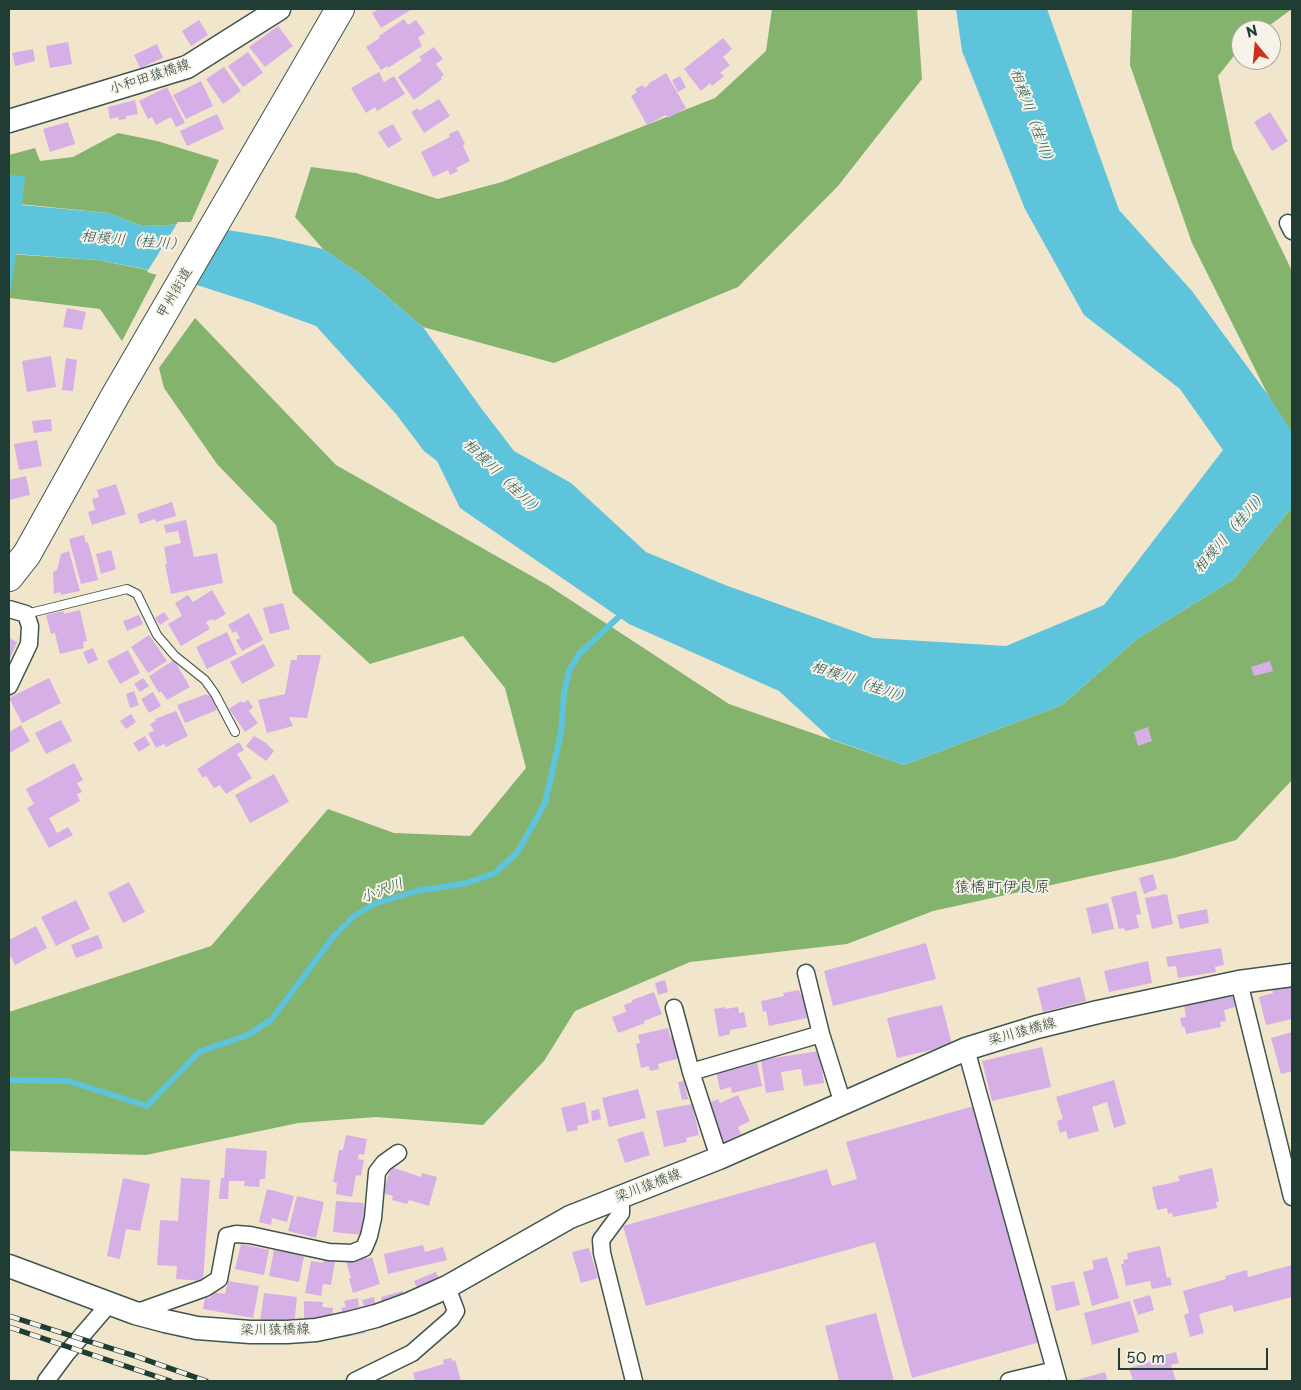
<!DOCTYPE html>
<html>
<head>
<meta charset="utf-8">
<style>
	body { margin:0 }
	#map { position:relative; width:1301px; height:1390px; overflow:hidden; background:#f1e5cc; font-family:"Playpen Sans",sans-serif }
	canvas { display:block }
	.frame { position:absolute; inset:0; border:10px solid #1f3d34; pointer-events:none }
	.north { position:absolute; left:1231px; top:20px; width:50px; height:50px; box-sizing:border-box; background:#f7f3e8; border:1px solid #a1aaa0; border-radius:50%; rotate:343deg; font-size:14px; font-weight:700; line-height:20px; text-align:center; color:#1f3d34 }
	.north::after { content:''; display:block; margin:auto; width:18px; height:22px; background:#c8321e; clip-path:polygon(50% 0,100% 100%,50% 72%,0 100%) }
	.scale { position:absolute; left:1118px; top:1348px; width:150px; height:22px; box-sizing:border-box; border:2px solid #1f3d34; border-top:0; padding-left:6px; font-size:15px; line-height:18px; white-space:nowrap; color:#1f3d34; -webkit-text-stroke:4px #f7f3e8; paint-order:stroke }
</style>
</head>
<body>
<div id="map">
<canvas width="1301" height="1390"></canvas>
<div class="frame"></div>
<div class="north">N</div>
<div class="scale">50 m</div>
</div>
<script>
const ctx = document.querySelector('canvas').getContext('2d');
ctx.lineJoin = 'round';
function fill(path, color) { ctx.fillStyle = color; ctx.fill(path, 'evenodd'); }
const shape = rows => new Path2D(rows.map(r => 'M' + r).join(''));
function trace(path, color, width, dash) { ctx.strokeStyle = color; ctx.lineWidth = width; ctx.lineCap = dash ? 'butt' : 'round'; ctx.setLineDash(dash || []); ctx.stroke(path); }
function write(font, color, halo, rows, align = 'center') {
  ctx.font = font + ' "Playpen Sans","Klee One",sans-serif'; ctx.lineWidth = 4; ctx.setLineDash([]); ctx.textBaseline = 'middle'; ctx.strokeStyle = halo; ctx.fillStyle = color; for (const [text, x, y, turn = 0] of rows) {
    ctx.save(); ctx.translate(x, y); ctx.rotate((+turn || 0) * Math.PI / 180); ctx.textAlign = isNaN(turn) ? turn : align; if (halo) ctx.strokeText(text, 0, 0); ctx.fillText(text, 0, 0); ctx.restore();
  }
}
fill(shape([
	[772,9,917,9,922,79,838,186,738,287,554,363,423,327,363,276,323,249,295,217,311,167,356,173,438,199,502,182,715,98,766,51],
	[1132,9,1292,9,1263,30,1241,30,1241,47,1218,76,1233,149,1292,271,1292,433,1268,395,1192,243,1130,65],
	[118,133,157,141,219,160,190,224,142,226,108,213,9,203,9,155,35,148,40,161,73,157],
	[9,254,97,260,158,272,122,341,100,309,9,298],
	[195,318,336,465,549,586,729,704,904,765,1062,705,1137,639,1234,579,1292,507,1292,780,1236,840,1174,858,933,911,847,944,690,962,575,1011,544,1061,483,1125,376,1117,298,1123,146,1155,9,1151,9,1012,211,946,328,809,394,833,470,836,526,768,505,688,463,636,370,664,293,593,276,525,217,464,164,388,159,368]
]), '#84b36d');
fill(shape([
	[956,9,1047,9,1119,210,1192,291,1268,395,1292,432,1292,507,1234,579,1137,639,1062,705,904,765,831,739,779,691,629,624,460,508,437,461,424,451,396,414,316,326,253,303,150,270,97,260,16,254,11,290,9,289,9,175,25,176,22,205,108,213,142,226,190,224,271,237,323,249,363,276,423,327,481,408,514,451,571,483,646,552,725,585,873,638,1006,646,1104,605,1223,450,1180,389,1084,315,1025,209,962,51]
]), '#5ec4db');
fill(shape([
	[178,222,190,222,223,227,190,285,147,272]
]), '#f1e5cc');
trace(shape([
	[9,1080,68,1081,147,1106,199,1052,248,1035,271,1020,334,936,354,916,374,904,417,891,467,883,495,873,517,853,545,803,561,733,564,693,569,671,579,654,624,612]
]), '#5ec4db', 6);
fill(shape([
	[379,9,412,9,381,28,372,13],
	[404,19,408,25,416,20,425,33,418,38,422,46,388,68,387,66,381,70,366,47,380,38,379,36],
	[199,20,208,35,191,46,182,31],
	[278,26,293,46,265,67,249,47],
	[723,38,732,49,723,57,730,65,720,73,724,76,712,86,710,83,701,91,684,69],
	[68,42,72,64,50,68,46,46],
	[157,44,163,58,140,68,134,55],
	[434,47,443,59,436,64,444,75,441,77,442,79,414,100,398,77,422,60,419,57],
	[33,49,35,61,15,66,12,53],
	[248,52,263,73,243,87,228,66],
	[224,67,241,91,223,104,206,79],
	[379,72,384,82,394,76,405,94,377,111,375,107,366,113,351,88],
	[666,73,686,108,668,118,666,115,647,125,631,96,637,92,635,89,643,85,644,88,649,85,648,84],
	[680,76,686,87,678,92,672,80],
	[201,81,213,106,186,119,173,95],
	[167,87,185,123,176,127,171,117,156,125,152,117,148,119,139,101],
	[439,99,450,116,424,133,411,112,418,108,419,111],
	[135,100,138,114,126,116,126,119,119,120,118,117,110,119,108,107],
	[1270,112,1288,141,1272,151,1254,122],
	[217,114,224,129,187,146,180,131],
	[68,122,75,144,50,152,43,129],
	[393,124,402,140,388,148,378,132],
	[458,130,465,144,463,146,470,161,456,168,458,171,450,175,448,170,433,177,421,152,450,137,449,134],
	[67,308,86,312,82,330,63,327],
	[51,356,56,387,27,392,22,361],
	[66,358,77,360,73,391,62,390],
	[51,419,52,431,34,433,32,421],
	[37,440,42,466,19,470,14,444],
	[26,476,30,495,9,500,9,480],
	[116,484,126,514,92,525,88,512,95,510,92,499,99,497,97,490],
	[172,502,176,516,156,522,155,519,140,524,137,514],
	[186,520,194,557,217,553,223,583,171,594,165,564,167,564,164,547,181,543,178,531,166,533,164,525],
	[84,535,86,543,88,542,98,580,81,584,69,539],
	[111,550,116,569,101,574,96,554],
	[69,551,80,591,61,595,60,592,54,594,53,572,57,570,61,554],
	[212,590,226,614,214,621,213,619,206,622,210,629,181,646,168,624,182,616,175,603,188,595,193,602],
	[283,603,290,629,270,634,263,608],
	[80,610,87,641,83,642,84,648,60,654,55,633,51,634,46,615,63,611,64,614],
	[164,612,169,619,160,625,155,618],
	[249,613,263,640,242,651,236,640,240,638,236,631,233,633,228,625],
	[139,615,143,624,127,631,123,621],
	[227,632,237,654,207,669,196,647],
	[149,635,167,661,148,673,131,647],
	[9,638,17,642,9,661],
	[264,644,275,666,242,684,230,662],
	[93,648,98,660,88,664,83,652],
	[128,650,140,673,120,684,107,661],
	[297,655,321,655,307,718,289,717,293,726,267,733,258,700,285,694,291,660,297,660],
	[174,660,190,687,167,700,161,691,159,693,149,676],
	[1270,661,1273,671,1254,676,1251,667],
	[49,678,61,703,22,723,9,698],
	[143,678,149,686,140,692,134,684],
	[134,691,139,705,130,708,126,694],
	[153,692,161,706,149,713,141,699],
	[207,694,208,696,211,694,217,710,185,723,177,705],
	[248,700,253,707,249,711,258,723,245,732,229,709,241,701,243,703],
	[176,711,188,736,166,747,164,744,156,748,148,733,154,731,150,724,156,721,155,719],
	[131,714,136,722,126,729,120,721],
	[61,720,72,741,46,754,35,733],
	[21,725,30,741,9,753,9,732],
	[1148,727,1152,741,1138,746,1134,732],
	[145,736,150,745,139,752,133,743],
	[254,736,265,742,274,751,266,761,246,746],
	[239,742,244,750,237,754,252,778,226,794,220,785,214,788,206,776,203,778,197,769],
	[74,763,83,780,77,783,82,792,77,794,80,801,49,818,57,833,68,827,73,835,49,848,27,808,34,804,26,789],
	[274,774,289,802,250,823,235,795],
	[1153,874,1157,889,1144,894,1139,878],
	[129,882,145,912,123,923,108,893],
	[1136,891,1141,914,1136,915,1139,928,1125,931,1124,928,1119,929,1111,897],
	[1167,894,1173,924,1152,929,1145,898],
	[76,900,90,929,56,946,41,917],
	[1108,903,1114,929,1092,934,1086,908],
	[1207,909,1209,923,1180,929,1177,915],
	[36,926,47,948,15,965,9,953,9,940],
	[98,935,103,948,76,958,71,945],
	[926,943,936,979,833,1006,824,971],
	[1221,948,1224,965,1215,967,1216,972,1178,978,1176,966,1168,967,1166,957],
	[1148,961,1152,983,1109,992,1104,971],
	[1080,977,1086,1001,1043,1012,1037,988],
	[665,980,668,992,658,995,655,983],
	[1292,985,1292,1019,1266,1025,1259,997,1273,993,1272,989],
	[799,990,800,994,808,992,811,1011,806,1012,807,1018,769,1026,766,1011,763,1012,761,1001,784,996,783,993],
	[654,992,662,1014,644,1021,645,1023,618,1033,612,1017,626,1012,624,1005,632,1002,632,1000],
	[1233,995,1235,1007,1224,1010,1226,1021,1220,1022,1221,1027,1186,1034,1185,1027,1182,1027,1180,1018,1186,1017,1184,1005],
	[942,1005,952,1045,897,1058,887,1018],
	[725,1007,725,1009,738,1007,739,1013,744,1012,747,1027,730,1030,730,1034,719,1037,714,1009],
	[668,1028,670,1037,675,1036,680,1058,658,1064,659,1069,650,1071,649,1066,641,1068,636,1044,640,1043,638,1035],
	[1292,1032,1292,1071,1281,1074,1271,1038],
	[1042,1047,1051,1087,992,1101,982,1061],
	[819,1051,824,1083,804,1086,801,1069,781,1072,784,1090,766,1093,761,1060],
	[757,1062,762,1086,732,1093,731,1087,720,1090,716,1071],
	[1114,1080,1126,1124,1114,1128,1107,1102,1092,1107,1099,1131,1068,1139,1066,1131,1060,1133,1057,1121,1063,1119,1056,1097],
	[684,1081,688,1099,682,1100,678,1082],
	[638,1089,646,1118,609,1127,602,1098],
	[738,1095,750,1121,738,1127,741,1134,724,1142,706,1104,718,1099,720,1103],
	[585,1102,589,1123,577,1126,578,1130,567,1132,561,1108],
	[692,1104,699,1135,686,1138,687,1142,664,1147,656,1111],
	[974,1106,1040,1342,912,1378,875,1242,646,1306,623,1226,827,1169,832,1186,857,1179,846,1142],
	[599,1109,601,1119,592,1121,591,1111],
	[643,1131,650,1155,625,1163,617,1139],
	[346,1135,367,1139,364,1155,359,1154,358,1159,364,1160,361,1176,356,1175,352,1197,336,1194,337,1183,333,1182,339,1150,343,1150],
	[226,1148,267,1151,265,1179,260,1179,259,1187,244,1186,245,1181,229,1181,228,1199,219,1199,221,1178,224,1178],
	[391,1167,421,1177,422,1173,437,1177,429,1206,409,1200,407,1204,392,1200,393,1196,383,1193],
	[1212,1168,1219,1201,1216,1202,1217,1208,1173,1217,1172,1213,1168,1214,1167,1208,1157,1210,1152,1187,1180,1181,1178,1176],
	[123,1178,150,1184,140,1231,126,1229,120,1259,107,1256],
	[181,1178,210,1180,203,1281,176,1279,177,1266,157,1265,160,1220,178,1221],
	[267,1189,294,1196,287,1222,272,1218,271,1225,259,1222],
	[297,1196,324,1202,316,1238,288,1231],
	[336,1201,364,1203,363,1207,366,1207,363,1235,333,1232],
	[241,1244,269,1250,264,1275,235,1269],
	[423,1245,425,1252,443,1247,447,1260,388,1274,384,1254],
	[1160,1246,1167,1278,1170,1277,1172,1285,1152,1289,1150,1281,1126,1286,1121,1264,1124,1264,1123,1260,1128,1259,1127,1253],
	[589,1248,598,1278,581,1283,572,1252],
	[274,1250,304,1256,299,1282,269,1276],
	[366,1255,367,1259,372,1257,380,1284,353,1293,349,1279,351,1278,346,1261],
	[325,1256,333,1258,333,1262,335,1262,331,1285,323,1284,321,1296,305,1293,311,1261,323,1263],
	[1107,1257,1119,1298,1092,1306,1083,1272,1094,1269,1092,1261],
	[1292,1265,1292,1289,1291,1289,1292,1297,1234,1312,1232,1305,1199,1314,1204,1333,1190,1337,1184,1315,1189,1313,1183,1291,1226,1279,1225,1276,1247,1270,1248,1277],
	[436,1272,444,1291,422,1300,414,1281],
	[228,1281,259,1286,253,1318,203,1309,205,1298,210,1298,212,1292,225,1294],
	[1074,1281,1080,1305,1056,1311,1051,1286],
	[403,1291,407,1307,385,1313,381,1297],
	[264,1293,297,1297,294,1326,260,1322],
	[1150,1295,1154,1310,1138,1315,1133,1300],
	[374,1297,377,1314,364,1325,366,1333,344,1337,339,1313,342,1312,341,1308,346,1307,344,1301,358,1298,359,1307,364,1306,362,1300],
	[304,1301,323,1302,322,1307,333,1308,332,1322,304,1322],
	[1130,1301,1139,1332,1092,1345,1084,1313],
	[876,1313,894,1381,839,1381,825,1326],
	[1176,1352,1179,1363,1171,1365,1176,1381,1133,1381,1129,1368,1157,1360,1156,1357],
	[451,1358,452,1361,455,1360,461,1381,415,1381,413,1373,444,1364,443,1360],
	[1105,1372,1108,1381,1073,1381]
]), '#d7afe7');
const lane = shape([
	[26,614,127,589,137,594,157,635,175,656,205,680,215,694,235,732]
]);
const street = shape([
	[1288,223,1292,231],
	[9,609,26,614,30,626,29,644,9,686],
	[806,973,821,1034,843,1104],
	[1239,982,1292,1197],
	[674,1008,691,1072,719,1158],
	[966,1049,1058,1381],
	[691,1072,821,1034],
	[621,1196,621,1213,601,1240,602,1253,634,1381],
	[135,1313,205,1288,219,1279,227,1236,236,1234,250,1235,329,1252,352,1253,364,1248,369,1236,373,1218,377,1172,384,1163,398,1153],
	[46,1381,66,1354,110,1303],
	[355,1381,412,1353,451,1319,456,1311,447,1287],
	[1009,1381,1055,1370]
]);
const secondary = shape([
	[9,121,187,67,279,9],
	[9,1266,135,1313,165,1321,197,1328,250,1332,287,1332,316,1330,349,1323,376,1316,409,1304,447,1287,570,1217,719,1158,966,1049,1037,1027,1098,1012,1239,982,1292,975]
]);
const highway = shape([
	[9,577,27,554,115,396,340,9]
]);
trace(lane, '#3e564b', 10);
trace(street, '#3e564b', 19);
trace(secondary, '#3e564b', 25);
trace(highway, '#3e564b', 30);
trace(lane, '#fff', 8);
trace(street, '#fff', 16);
trace(secondary, '#fff', 22);
trace(highway, '#fff', 28);
const rail = shape([
	[9,1316,135,1356,206,1381],
	[9,1327,170,1381]
]);
trace(rail, '#1f3d34', 5.5);
trace(rail, '#f7f3e8', 4, [11]);
write('14px', '#1f3d34', '#f7f3e8', [
	["小和田猿橋線",150,77,-18],
	["甲州街道",175,293,-60],
	["梁川猿橋線",1022,1032,-16],
	["梁川猿橋線",648,1186,-21],
	["梁川猿橋線",275,1330,-1]
]);
write('italic 15px', '#2c5855', '#f7f3e8', [
	["相模川（桂川）",1032,118,70],
	["相模川（桂川）",133,241,5],
	["相模川（桂川）",503,478,44],
	["相模川（桂川）",1231,532,-49],
	["相模川（桂川）",861,683,19],
	["小沢川",382,891,-21]
]);
write('16px', '#1f3d34', '#f7f3e8', [
	["猿橋町伊良原",1002,888]
]);
</script>
</body>
</html>
